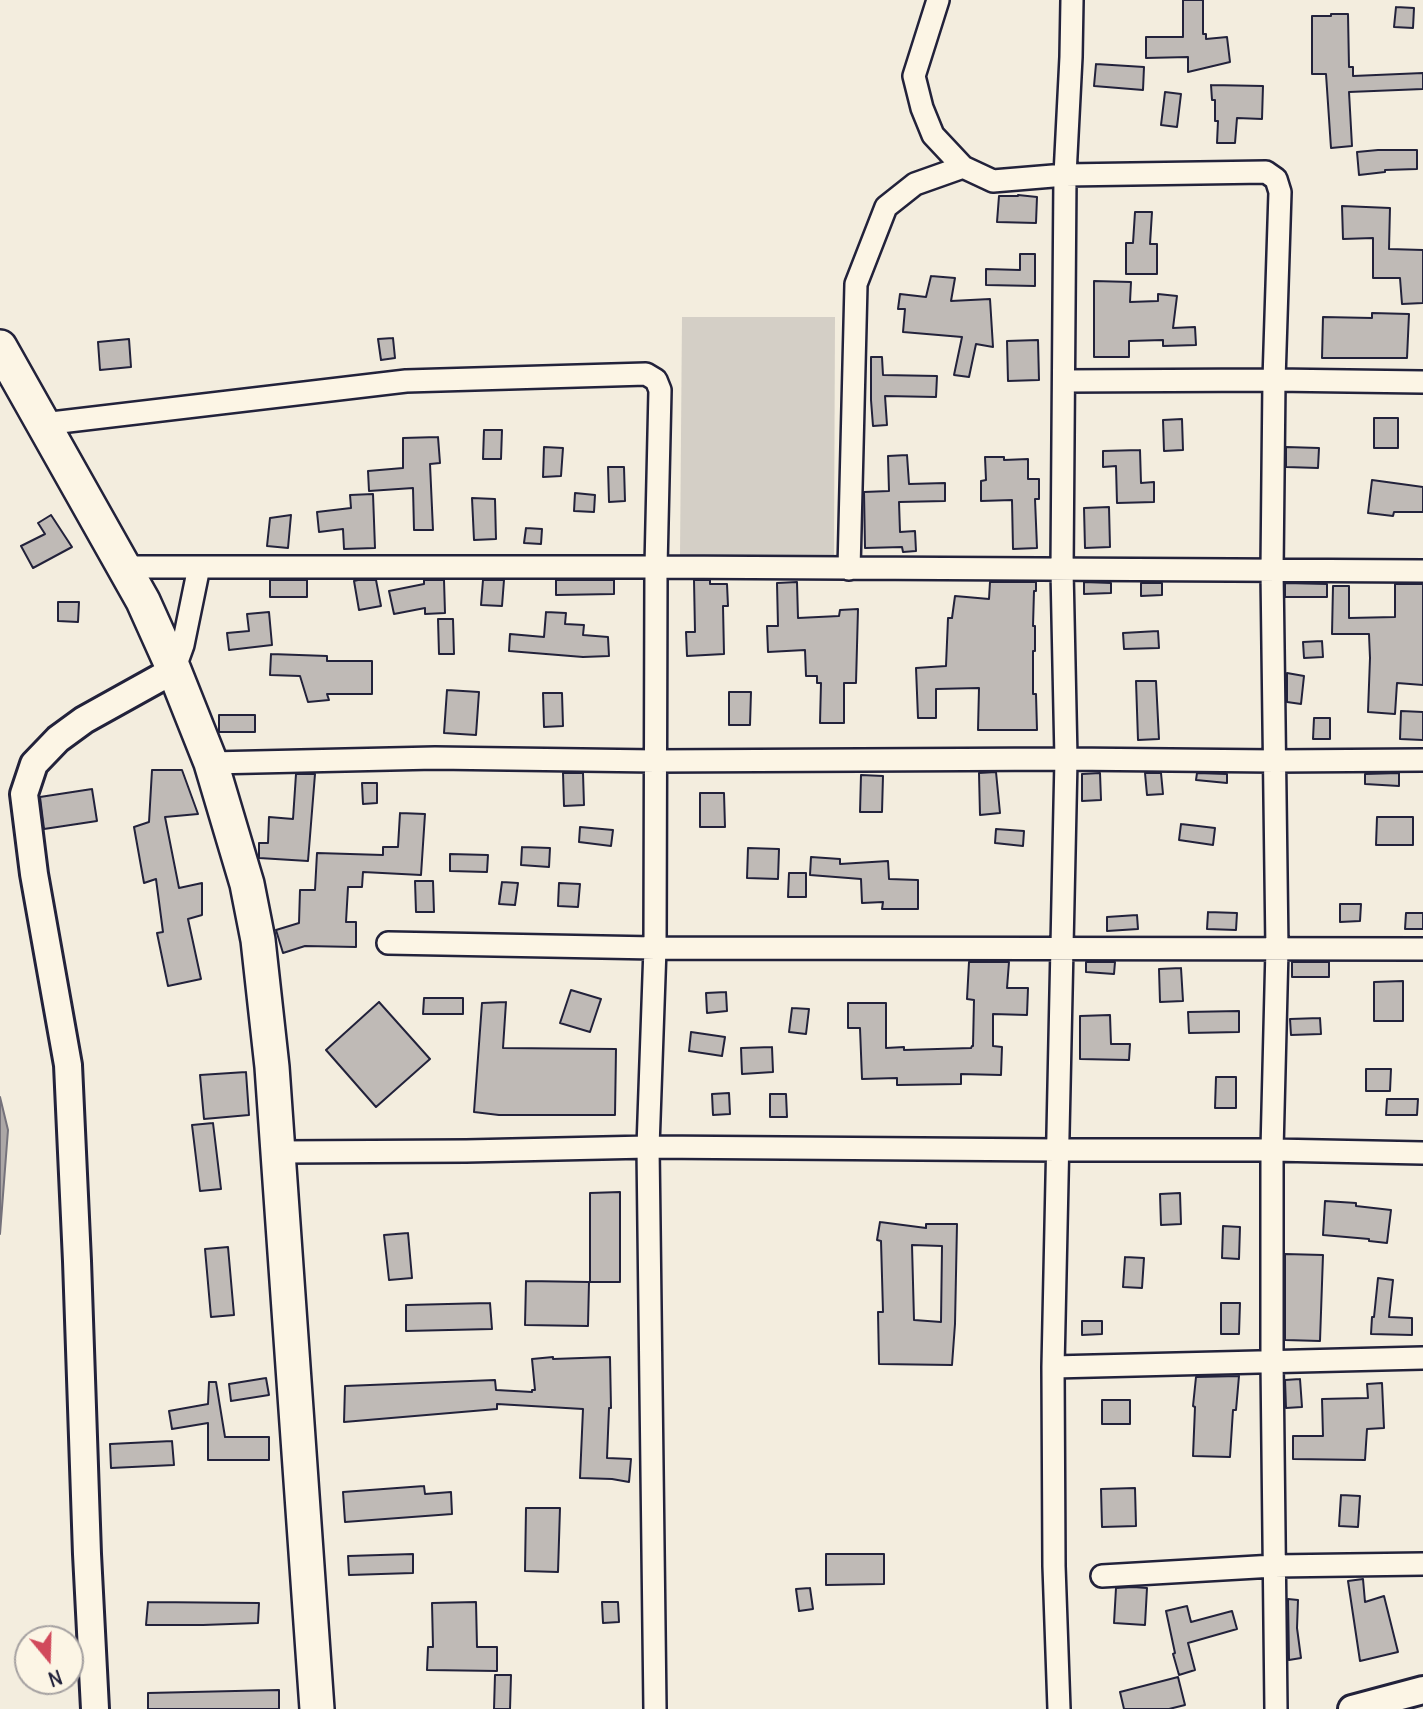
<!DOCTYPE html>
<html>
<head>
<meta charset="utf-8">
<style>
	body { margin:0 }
	#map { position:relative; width:1423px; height:1709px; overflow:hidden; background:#f3edde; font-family:Delius,sans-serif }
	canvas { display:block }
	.north { position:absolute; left:14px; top:1625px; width:70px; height:70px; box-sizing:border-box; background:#fcf5e5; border:2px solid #a5a1a1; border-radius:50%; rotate:161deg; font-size:19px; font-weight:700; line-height:28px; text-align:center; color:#22223b }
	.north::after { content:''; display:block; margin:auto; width:24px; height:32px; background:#d1495b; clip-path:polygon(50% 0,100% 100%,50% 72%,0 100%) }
</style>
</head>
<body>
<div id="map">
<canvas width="1423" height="1709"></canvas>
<div class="north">N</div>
</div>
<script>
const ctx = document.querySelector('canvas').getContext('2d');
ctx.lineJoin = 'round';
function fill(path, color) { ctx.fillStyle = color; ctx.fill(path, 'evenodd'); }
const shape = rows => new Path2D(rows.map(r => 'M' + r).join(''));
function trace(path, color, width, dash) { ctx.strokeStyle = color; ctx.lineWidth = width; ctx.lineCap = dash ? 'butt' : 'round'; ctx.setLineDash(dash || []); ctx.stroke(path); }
fill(shape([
	[682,317,835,317,834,556,680,555]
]), '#d4cfc6');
const water = shape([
	[0,1097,8,1130,0,1234,0,1097]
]);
fill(water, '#aca7a6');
trace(water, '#75727b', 2);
const building = shape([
	[1183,0,1203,0,1203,34,1206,34,1206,39,1227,37,1230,62,1188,72,1188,57,1146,58,1146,37,1183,37,1183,0],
	[1396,7,1414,8,1413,28,1394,27,1396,7],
	[1331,14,1348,14,1349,67,1353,67,1353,76,1423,73,1423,89,1349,92,1352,146,1331,148,1326,74,1312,74,1312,16,1331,16,1331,14],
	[1096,64,1144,67,1143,90,1094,86,1096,64],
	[1211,85,1263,86,1262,119,1237,118,1235,143,1217,143,1218,121,1215,121,1215,100,1212,100,1211,85],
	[1165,92,1181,94,1177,127,1161,125,1165,92],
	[1378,150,1417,150,1417,169,1385,170,1385,172,1359,175,1357,152,1378,150],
	[1018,195,1037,197,1036,223,997,222,999,196,1018,196,1018,195],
	[1342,206,1390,208,1389,249,1423,250,1423,303,1402,304,1400,278,1373,278,1373,238,1343,239,1342,206],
	[1135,212,1152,212,1150,244,1157,244,1157,274,1126,274,1126,243,1133,243,1135,212],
	[1020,254,1035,254,1035,286,986,285,986,269,1020,270,1020,254],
	[931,276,955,278,951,301,990,299,993,347,976,344,969,377,954,375,962,337,903,332,905,309,898,309,900,294,926,297,931,276],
	[1094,281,1131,282,1130,302,1158,301,1158,294,1177,296,1173,328,1195,327,1196,345,1163,346,1163,340,1129,341,1129,357,1094,357,1094,281],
	[1372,313,1409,314,1407,358,1322,358,1323,317,1372,318,1372,313],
	[393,338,395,358,381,360,378,339,393,338],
	[129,339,131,367,100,370,98,342,129,339],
	[1038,340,1039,380,1008,381,1007,341,1038,340],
	[871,357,882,357,883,375,937,376,936,397,885,396,887,425,873,426,871,400,871,357],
	[1374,418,1398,418,1398,448,1374,448,1374,418],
	[1182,419,1183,450,1164,451,1163,420,1182,419],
	[484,430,502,430,501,459,483,459,484,430],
	[438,437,440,463,430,464,433,530,414,530,413,488,369,491,368,471,403,468,403,438,438,437],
	[544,447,563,448,561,476,543,477,544,447],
	[1286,447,1319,448,1318,468,1286,467,1286,447],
	[1140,450,1141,483,1154,482,1154,502,1117,503,1116,466,1103,467,1103,451,1140,450],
	[907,455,909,484,945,483,945,501,899,502,900,532,915,531,916,551,903,552,902,547,865,548,864,492,889,491,888,456,907,455],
	[985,457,1004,457,1004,460,1028,459,1028,479,1039,479,1039,499,1035,499,1037,548,1013,549,1012,500,981,501,981,481,986,480,985,457],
	[608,467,624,467,625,501,609,502,608,467],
	[1372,480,1423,487,1423,512,1394,512,1393,516,1368,513,1372,480],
	[575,493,595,495,594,512,574,511,575,493],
	[373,494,375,548,344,549,343,529,319,532,317,512,351,508,350,495,373,494],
	[472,498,495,499,496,539,474,540,472,498],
	[1109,507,1110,547,1085,548,1084,508,1109,507],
	[51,515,72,547,33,568,21,546,45,534,38,523,51,515],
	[291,515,288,548,267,546,270,518,291,515],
	[526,528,542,529,541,544,524,543,526,528],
	[270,580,307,580,307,597,270,597,270,580],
	[358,580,376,580,381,606,359,610,354,581,358,580],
	[424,580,444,580,445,613,425,614,425,608,394,614,389,591,424,584,424,580],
	[483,580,504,580,502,606,481,605,483,580],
	[556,580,614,580,614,594,556,595,556,580],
	[694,580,710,580,710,584,727,584,728,606,723,606,724,654,687,656,686,632,695,632,694,580],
	[797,582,798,618,839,616,840,610,858,609,856,683,844,683,844,723,820,723,821,683,817,683,817,676,806,676,805,650,768,652,767,626,778,626,777,583,797,582],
	[990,582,1036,582,1036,591,1034,591,1033,626,1035,626,1035,651,1033,651,1033,694,1036,694,1037,730,978,730,979,688,936,689,936,718,918,718,916,668,946,666,948,618,952,618,955,596,989,599,990,582],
	[1084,582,1111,583,1111,593,1084,594,1084,582],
	[1141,583,1162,583,1162,595,1141,596,1141,583],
	[1285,583,1327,584,1327,597,1285,597,1285,583],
	[1395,584,1423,584,1423,685,1397,683,1395,714,1368,712,1370,658,1369,634,1332,634,1333,586,1349,586,1349,618,1395,617,1395,584],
	[58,602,79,602,78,622,58,621,58,602],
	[269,612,272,645,229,650,227,633,249,631,247,614,269,612],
	[546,612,566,613,565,624,584,625,583,635,608,637,609,656,583,657,509,651,510,634,544,637,546,612],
	[438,619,453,619,454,654,439,654,438,619],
	[1158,631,1159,648,1124,649,1123,633,1158,631],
	[1322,641,1323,657,1304,658,1303,642,1322,641],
	[271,654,327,656,327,661,372,661,372,694,327,694,329,700,308,702,300,676,270,675,271,654],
	[1287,673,1304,676,1301,704,1287,702,1287,673],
	[1136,681,1156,681,1159,739,1138,740,1136,681],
	[447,690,479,692,476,735,444,733,447,690],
	[729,692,751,692,750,725,729,725,729,692],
	[543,693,562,693,563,726,544,727,543,693],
	[1401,711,1423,712,1423,740,1400,739,1401,711],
	[219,715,255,715,255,732,219,732,219,715],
	[1314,718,1330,718,1330,739,1313,739,1314,718],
	[152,770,182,770,198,814,165,817,179,888,202,883,202,915,188,919,201,979,168,986,157,933,163,932,156,879,144,883,134,827,149,822,152,770],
	[996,772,1000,813,980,815,979,773,996,772],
	[563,773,583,773,584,805,564,806,563,773],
	[1100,773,1101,800,1082,801,1082,774,1100,773],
	[1145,773,1161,773,1163,794,1147,795,1145,773],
	[1197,773,1227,774,1227,783,1196,780,1197,773],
	[1399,773,1399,786,1365,784,1365,774,1399,773],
	[296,774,315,774,308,861,259,858,259,843,268,843,269,817,293,819,296,774],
	[861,775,883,776,882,812,860,812,861,775],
	[362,783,377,783,377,803,363,804,362,783],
	[92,789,97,821,44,829,40,797,92,789],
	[700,793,724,793,725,827,700,827,700,793],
	[400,813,425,814,421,875,363,872,362,887,348,887,346,922,356,922,356,947,305,946,283,953,276,930,299,923,300,890,315,890,317,853,383,855,383,847,398,847,400,813],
	[1377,817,1413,817,1413,845,1376,845,1377,817],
	[1181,824,1215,828,1213,845,1179,840,1181,824],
	[580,827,613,830,611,846,579,842,580,827],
	[996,829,1024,831,1023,846,995,843,996,829],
	[522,847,550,848,549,867,521,865,522,847],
	[748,848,779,849,778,879,747,878,748,848],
	[450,854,488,855,487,872,450,871,450,854],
	[811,857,840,859,840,864,888,861,889,879,918,880,918,909,882,909,883,902,862,903,861,879,810,875,811,857],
	[789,873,806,873,806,897,788,897,789,873],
	[415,881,433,881,434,912,416,912,415,881],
	[502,882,518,883,515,905,499,904,502,882],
	[559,883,580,884,578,907,558,906,559,883],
	[1340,904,1361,904,1360,921,1340,922,1340,904],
	[1208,912,1237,913,1236,930,1207,929,1208,912],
	[1406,913,1423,913,1423,929,1405,929,1406,913],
	[1137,915,1138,929,1107,931,1107,917,1137,915],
	[969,962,1009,962,1007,988,1028,988,1027,1015,993,1014,993,1046,1002,1047,1001,1075,961,1074,961,1084,897,1085,897,1078,862,1079,860,1028,848,1028,848,1003,886,1003,886,1048,904,1047,904,1050,971,1048,972,1046,973,1046,974,1000,967,999,969,962],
	[1086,962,1115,962,1114,974,1086,972,1086,962],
	[1292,962,1329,962,1329,977,1292,977,1292,962],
	[1181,968,1183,1001,1160,1002,1159,969,1181,968],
	[1403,981,1403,1021,1374,1021,1374,982,1403,981],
	[571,990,601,999,590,1032,560,1023,571,990],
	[726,992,727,1011,707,1013,706,993,726,992],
	[424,998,463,998,463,1014,423,1014,424,998],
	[379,1002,430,1059,376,1107,326,1050,379,1002],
	[506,1002,503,1048,616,1049,615,1115,499,1115,474,1112,482,1003,506,1002],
	[792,1008,809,1009,806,1034,789,1032,792,1008],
	[1239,1011,1239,1032,1189,1033,1188,1012,1239,1011],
	[1110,1015,1111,1044,1130,1044,1129,1060,1080,1059,1080,1016,1110,1015],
	[1320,1018,1321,1034,1291,1035,1290,1019,1320,1018],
	[691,1032,725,1037,722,1056,689,1051,691,1032],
	[772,1047,773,1072,742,1074,741,1048,772,1047],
	[1366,1069,1391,1069,1390,1091,1366,1091,1366,1069],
	[246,1072,249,1115,204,1119,200,1075,246,1072],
	[1216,1077,1236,1077,1236,1108,1215,1108,1216,1077],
	[729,1093,730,1114,713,1115,712,1094,729,1093],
	[770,1094,786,1094,787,1117,770,1117,770,1094],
	[1387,1099,1418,1099,1417,1115,1386,1115,1387,1099],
	[213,1123,221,1189,200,1191,192,1125,213,1123],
	[620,1192,620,1282,590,1282,590,1193,620,1192],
	[1180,1193,1181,1224,1161,1225,1160,1194,1180,1193],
	[1325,1201,1356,1203,1356,1206,1391,1210,1387,1243,1369,1241,1369,1239,1323,1235,1325,1201],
	[880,1222,926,1228,926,1224,957,1224,955,1324,952,1365,879,1364,878,1312,883,1312,881,1241,877,1240,880,1222],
	[912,1245,942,1246,941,1322,914,1320,912,1245],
	[1223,1226,1240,1227,1239,1259,1222,1258,1223,1226],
	[408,1233,412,1278,389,1280,384,1235,408,1233],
	[228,1247,234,1315,211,1317,205,1249,228,1247],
	[1285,1254,1323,1255,1320,1341,1285,1340,1285,1254],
	[1125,1257,1144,1258,1142,1288,1123,1287,1125,1257],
	[1378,1278,1393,1280,1389,1317,1412,1318,1412,1335,1371,1334,1372,1317,1374,1317,1378,1278],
	[526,1281,589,1282,588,1326,525,1325,526,1281],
	[490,1303,492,1329,406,1331,406,1305,490,1303],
	[1221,1303,1240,1303,1239,1334,1221,1334,1221,1303],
	[1082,1321,1102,1321,1102,1334,1082,1335,1082,1321],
	[553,1357,553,1359,610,1357,611,1408,609,1408,607,1458,631,1459,629,1482,612,1479,580,1478,583,1409,497,1404,497,1409,344,1422,345,1386,495,1380,496,1390,532,1392,532,1390,535,1390,532,1359,553,1357],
	[1239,1376,1236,1410,1233,1410,1230,1457,1193,1456,1195,1407,1193,1406,1196,1377,1239,1376],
	[266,1378,269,1395,231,1401,229,1384,266,1378],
	[1300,1379,1302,1407,1286,1408,1285,1380,1300,1379],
	[209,1382,216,1382,225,1437,269,1437,269,1460,208,1460,208,1423,172,1429,169,1411,208,1404,209,1382],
	[1382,1383,1384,1428,1367,1429,1365,1460,1293,1459,1293,1436,1323,1436,1322,1399,1368,1398,1367,1384,1382,1383],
	[1102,1400,1130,1400,1130,1424,1102,1424,1102,1400],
	[172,1441,174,1465,111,1468,110,1444,172,1441],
	[424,1486,425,1494,451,1492,452,1514,345,1522,343,1492,424,1486],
	[1135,1488,1136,1526,1102,1527,1101,1489,1135,1488],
	[1341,1495,1360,1496,1358,1527,1339,1526,1341,1495],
	[526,1508,560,1508,558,1572,525,1571,526,1508],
	[413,1554,413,1573,349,1575,348,1556,413,1554],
	[826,1554,884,1554,884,1584,826,1585,826,1554],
	[1363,1579,1365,1602,1384,1596,1398,1652,1360,1661,1348,1581,1363,1579],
	[1133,1587,1147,1588,1145,1625,1114,1623,1116,1588,1133,1587],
	[810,1588,813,1609,799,1611,796,1589,810,1588],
	[1288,1599,1298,1600,1297,1628,1301,1658,1289,1660,1288,1599],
	[148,1602,259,1603,258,1623,203,1625,146,1625,148,1602],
	[476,1602,477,1647,497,1647,497,1671,427,1670,428,1647,433,1647,432,1603,476,1602],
	[602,1602,618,1602,619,1622,603,1623,602,1602],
	[1187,1606,1191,1622,1232,1611,1237,1629,1188,1643,1195,1670,1179,1675,1173,1654,1175,1653,1166,1611,1187,1606],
	[495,1675,511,1675,510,1709,494,1709,495,1675],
	[1178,1677,1185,1705,1169,1709,1124,1709,1120,1692,1178,1677],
	[279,1690,279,1709,148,1709,148,1693,279,1690]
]);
fill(building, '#bfbab6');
trace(building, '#22223b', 2);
const minor = shape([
	[938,0,914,76,922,108,933,135,963,167,993,181,1065,175,1266,172,1276,179,1280,192,1274,380,1272,571,1277,949,1272,1150,1272,1361,1276,1709],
	[1064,381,1274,380,1423,382],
	[43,424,406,381,646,374,656,380,660,390,656,567,655,948,648,1147,655,1709],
	[125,567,656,567,1423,571],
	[849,569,856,284,886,207,915,184,963,167],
	[174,670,183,645,199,567],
	[211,763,435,758,655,761,1066,759,1275,761,1423,760],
	[388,943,655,948,1423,949],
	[280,1152,466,1151,648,1147,1057,1150,1272,1150,1423,1153],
	[1053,1367,1423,1358],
	[1102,1576,1274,1566,1423,1564],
	[1059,1709,1054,1566,1053,1367,1066,759,1062,570,1065,175,1071,57,1072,0]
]);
const tertiary = shape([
	[95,1709,87,1554,77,1261,68,1065,34,874,24,794,34,764,58,739,84,720,174,670],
	[1352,1709,1423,1690]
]);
const primary = shape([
	[0,347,143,601,174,670,211,763,247,884,258,940,272,1067,317,1709]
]);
trace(minor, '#22223b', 26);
trace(tertiary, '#22223b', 32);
trace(primary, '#22223b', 38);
trace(minor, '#fcf5e5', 21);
trace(tertiary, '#fcf5e5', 26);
trace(primary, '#fcf5e5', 33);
</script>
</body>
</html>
